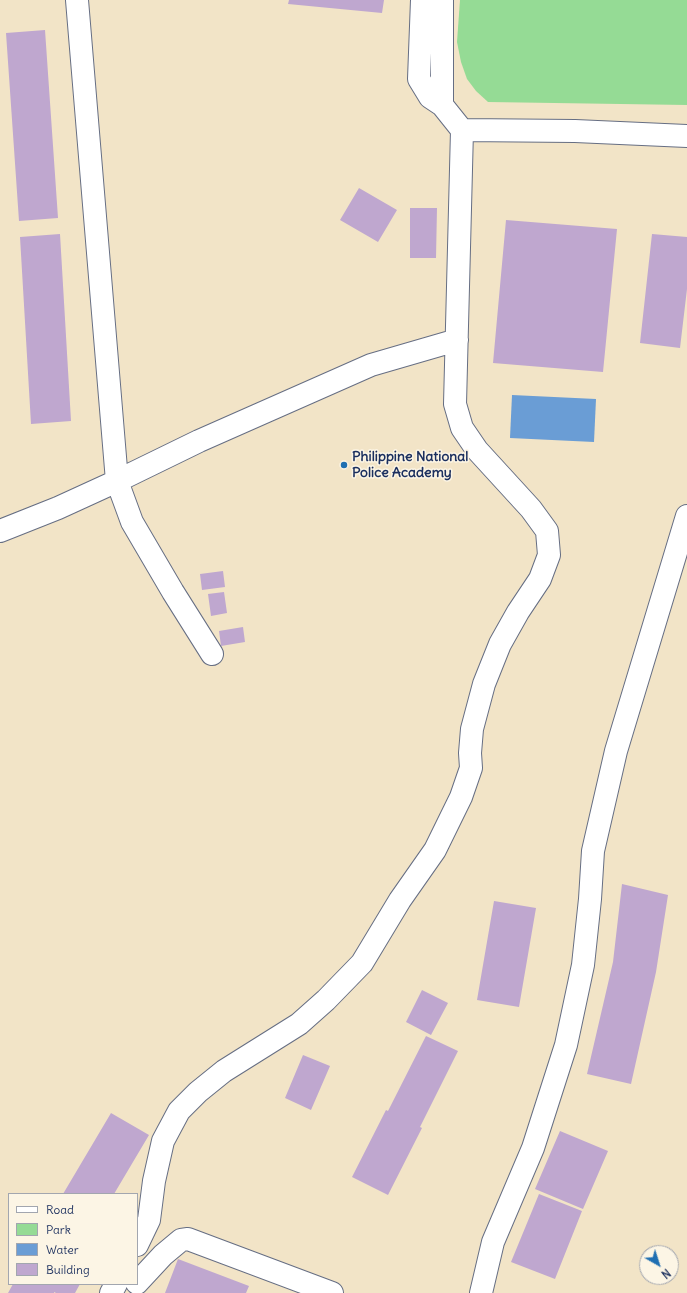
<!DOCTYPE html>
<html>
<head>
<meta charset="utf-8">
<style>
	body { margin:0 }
	#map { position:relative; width:687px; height:1293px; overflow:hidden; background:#f2e4c7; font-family:Delius,sans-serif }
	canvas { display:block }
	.legend { position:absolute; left:8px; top:1193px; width:130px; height:92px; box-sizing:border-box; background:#fcf5e5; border:1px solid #a2a6af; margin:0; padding:5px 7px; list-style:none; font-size:12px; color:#1b2f5e }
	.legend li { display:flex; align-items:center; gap:8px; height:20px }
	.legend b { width:20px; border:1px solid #a2a6af }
	.north { position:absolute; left:639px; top:1245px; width:40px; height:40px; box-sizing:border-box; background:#fcf5e5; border:1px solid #a2a6af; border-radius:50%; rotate:141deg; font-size:11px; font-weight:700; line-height:16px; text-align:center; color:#1b2f5e }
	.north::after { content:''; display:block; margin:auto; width:14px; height:18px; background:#1f6fb2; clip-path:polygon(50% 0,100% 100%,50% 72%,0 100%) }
</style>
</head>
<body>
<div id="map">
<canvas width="687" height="1293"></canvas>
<ul class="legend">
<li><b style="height:5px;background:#fff"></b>Road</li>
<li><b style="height:11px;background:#95db95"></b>Park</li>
<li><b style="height:11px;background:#6a9dd5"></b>Water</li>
<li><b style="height:11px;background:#bfa7cf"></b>Building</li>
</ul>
<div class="north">N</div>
</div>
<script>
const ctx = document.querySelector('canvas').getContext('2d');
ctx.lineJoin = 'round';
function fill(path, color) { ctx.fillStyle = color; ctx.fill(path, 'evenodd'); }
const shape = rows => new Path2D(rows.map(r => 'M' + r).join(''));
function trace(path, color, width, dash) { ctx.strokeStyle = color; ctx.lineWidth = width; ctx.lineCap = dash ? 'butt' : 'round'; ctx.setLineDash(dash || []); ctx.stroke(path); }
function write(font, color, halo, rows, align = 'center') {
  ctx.font = font + ' Delius,sans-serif'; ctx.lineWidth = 3; ctx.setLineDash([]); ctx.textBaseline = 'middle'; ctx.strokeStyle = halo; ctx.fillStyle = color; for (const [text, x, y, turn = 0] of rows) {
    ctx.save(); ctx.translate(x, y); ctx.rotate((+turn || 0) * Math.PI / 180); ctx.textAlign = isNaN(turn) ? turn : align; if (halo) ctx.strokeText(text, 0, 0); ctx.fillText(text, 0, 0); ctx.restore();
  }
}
fill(shape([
	[460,0,687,0,687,105,488,102,476,91,467,79,461,62,457,42]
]), '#95db95');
fill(shape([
	[512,395,596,399,594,442,510,438]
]), '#6a9dd5');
fill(shape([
	[289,0,384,0,382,13,288,4],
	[45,30,58,218,19,221,6,33],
	[359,188,397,210,378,242,340,220],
	[410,208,437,208,436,258,410,258],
	[506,220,617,229,603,372,493,363],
	[60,234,71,421,31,424,20,237],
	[652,234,687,237,687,289,680,348,640,343],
	[223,571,225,587,202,590,200,574],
	[224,592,227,613,211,616,208,594],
	[243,627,245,642,221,646,219,631],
	[622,884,668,895,656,972,631,1084,587,1074,613,962],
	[494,901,536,908,519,1007,477,1000],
	[422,990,448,1003,431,1035,406,1022],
	[426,1036,458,1051,420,1127,422,1128,388,1195,352,1177,386,1110,388,1111],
	[303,1055,330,1066,311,1110,285,1098],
	[111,1113,149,1135,114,1194,63,1194],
	[560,1131,608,1151,583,1209,535,1189],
	[539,1194,582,1211,555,1279,511,1262],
	[178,1259,249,1286,246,1293,165,1293],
	[13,1284,80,1284,75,1293,56,1293,54,1292,54,1293,8,1293]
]), '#bfa7cf');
const minor = shape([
	[77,0,117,481,132,522,173,592,212,654],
	[442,105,442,0],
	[462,130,575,131,687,136],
	[0,531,58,508,117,481,199,441,371,365,457,340],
	[137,1245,149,1220,154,1181,163,1141,179,1111,198,1092,224,1071,299,1024,326,1000,362,963,400,900,435,850,461,797,471,768,470,753,472,729,484,684,500,644,518,612,540,579,549,555,547,531,531,509,477,450,462,428,455,404,462,130,442,105,430,97,419,79,422,0],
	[137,1283,163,1255,181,1240,188,1239,332,1293],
	[111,1293,116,1284],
	[481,1293,493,1242,533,1148,566,1045,583,965,590,899,593,851,616,751,687,516]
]);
trace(minor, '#666e83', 24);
trace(minor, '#fff', 22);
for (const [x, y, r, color] of [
	[344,465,4,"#1f6fb2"]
]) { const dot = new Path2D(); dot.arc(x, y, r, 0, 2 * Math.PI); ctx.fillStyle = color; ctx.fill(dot); trace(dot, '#fcf5e5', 1.5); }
write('bold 14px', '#1b2f5e', '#fcf5e5', [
	["Philippine National",352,457],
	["Police Academy",352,473]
], 'left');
</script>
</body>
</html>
